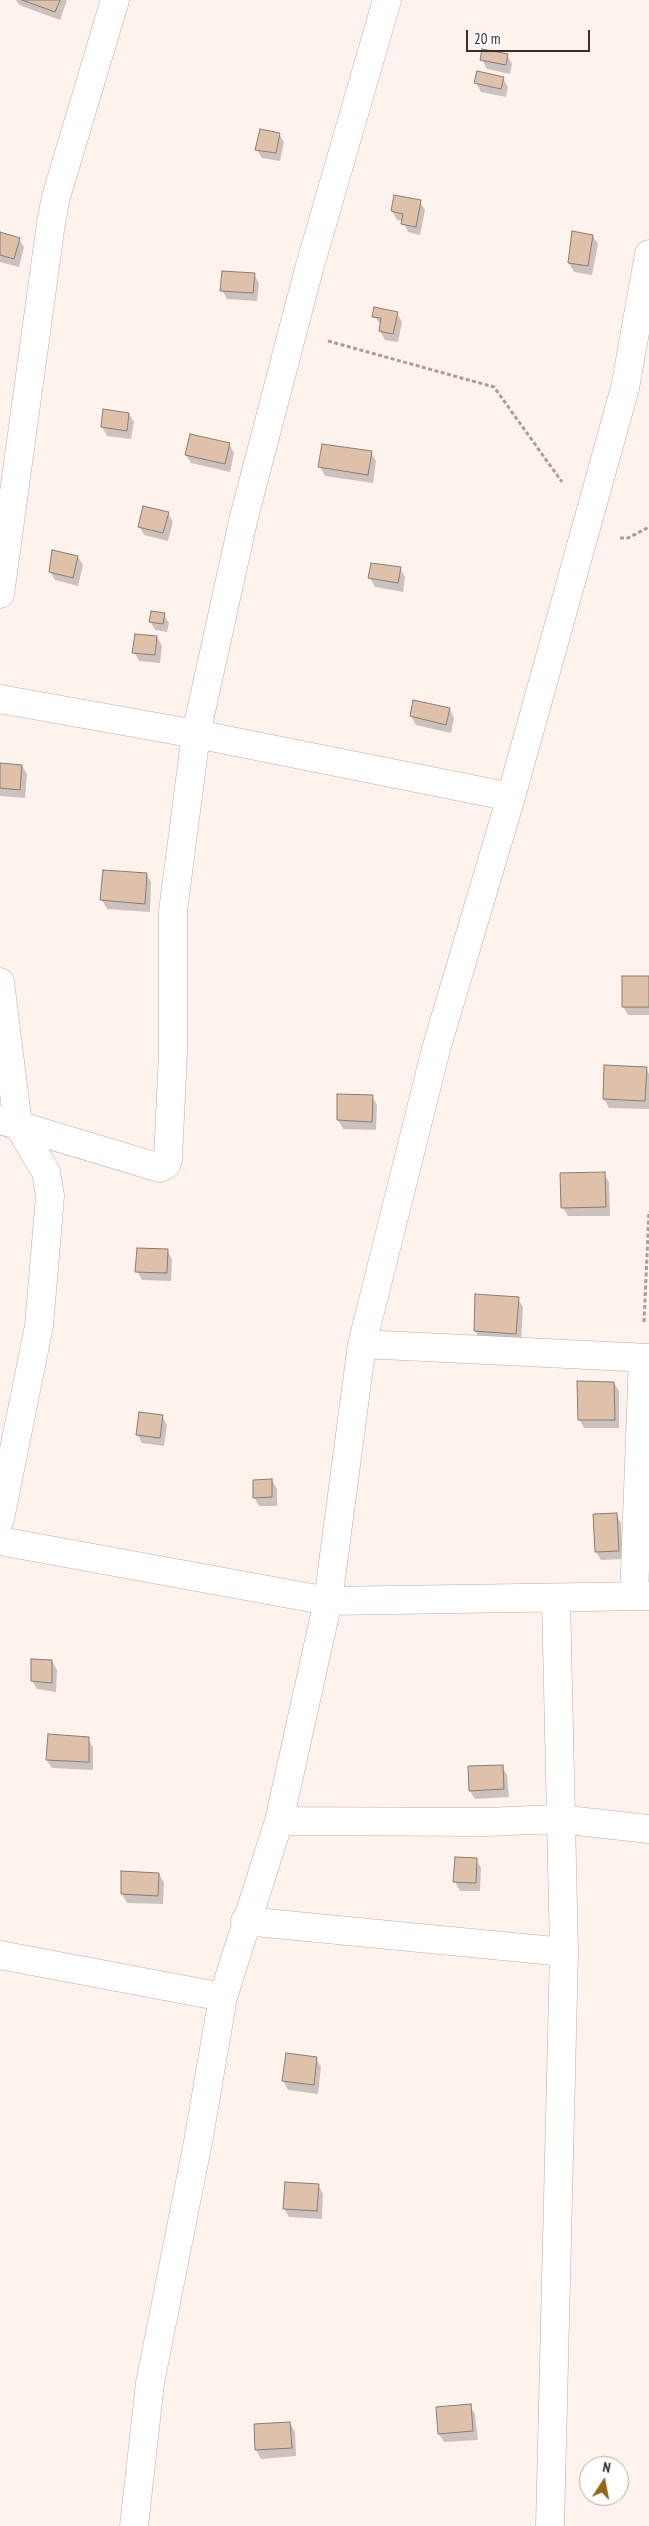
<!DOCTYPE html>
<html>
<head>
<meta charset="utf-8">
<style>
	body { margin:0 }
	#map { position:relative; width:649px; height:2526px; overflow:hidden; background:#fef2ed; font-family:"PT Sans Narrow",sans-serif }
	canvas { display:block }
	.north { position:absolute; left:579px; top:2456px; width:50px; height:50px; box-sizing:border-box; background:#fff; border:1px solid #adacab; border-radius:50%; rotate:11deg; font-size:14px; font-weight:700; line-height:20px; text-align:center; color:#332f2d }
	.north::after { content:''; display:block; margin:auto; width:18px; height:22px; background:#976418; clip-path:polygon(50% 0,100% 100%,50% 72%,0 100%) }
	.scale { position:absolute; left:466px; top:30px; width:124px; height:22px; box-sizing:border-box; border:2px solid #332f2d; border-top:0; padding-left:6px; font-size:15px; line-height:18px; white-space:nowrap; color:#332f2d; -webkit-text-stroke:4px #fff; paint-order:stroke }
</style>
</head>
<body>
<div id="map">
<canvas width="649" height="2526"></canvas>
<div class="north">N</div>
<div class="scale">20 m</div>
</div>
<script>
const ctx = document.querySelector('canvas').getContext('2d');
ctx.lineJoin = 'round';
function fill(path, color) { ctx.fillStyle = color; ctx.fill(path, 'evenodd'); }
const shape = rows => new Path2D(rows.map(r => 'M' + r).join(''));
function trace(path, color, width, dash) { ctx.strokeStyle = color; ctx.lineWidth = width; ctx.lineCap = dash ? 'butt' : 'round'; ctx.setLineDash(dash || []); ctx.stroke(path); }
fill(shape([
	[16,0,67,0,60,20,19,5],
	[507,55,512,64,510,74,487,69,482,60],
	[503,78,508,87,506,97,481,92,476,83],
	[279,134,284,142,280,161,262,158,257,150],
	[420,202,425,210,420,235,408,232,403,221,397,220,392,211],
	[0,233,19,239,24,247,19,267,0,262],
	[593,236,598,244,592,275,574,272,569,263],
	[254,274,259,283,257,301,227,299,222,290],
	[397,313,402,322,398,342,385,340,380,331,381,325,374,316],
	[129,414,134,422,131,439,107,436,102,427],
	[229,444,234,453,230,472,191,463,186,455],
	[371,452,376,461,373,483,325,476,320,467],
	[168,513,173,522,168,541,144,535,139,526],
	[78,557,83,565,78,586,55,580,50,572],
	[400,568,405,577,403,592,375,587,370,578],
	[164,615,169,623,167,632,155,630,150,621],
	[157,637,162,646,160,663,139,661,134,652],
	[450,709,454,718,451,733,416,725,411,716],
	[0,764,22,766,27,774,25,798,0,796],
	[104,871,146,874,151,882,150,912,107,909,102,900],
	[649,978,649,1015,628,1015,623,1006],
	[646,1069,649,1074,649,1109,609,1108,604,1099],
	[372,1096,377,1105,376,1130,343,1129,338,1120],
	[604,1174,609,1182,610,1216,568,1216,563,1208],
	[167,1250,172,1259,171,1281,142,1280,137,1271],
	[518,1299,523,1307,521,1342,480,1339,475,1331],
	[614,1383,619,1391,619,1428,584,1428,579,1419],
	[162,1416,167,1425,164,1446,142,1443,137,1434],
	[272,1480,277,1489,277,1506,259,1506,254,1497],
	[616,1514,621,1523,623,1559,601,1560,596,1552],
	[52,1661,57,1670,56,1692,37,1689,32,1680],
	[88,1739,93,1747,93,1770,52,1768,47,1760],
	[502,1767,507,1775,509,1797,475,1799,470,1791],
	[476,1859,481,1868,480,1891,460,1891,455,1882],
	[123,1872,159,1874,164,1883,163,1904,127,1903,122,1894],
	[287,2055,316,2059,321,2067,318,2094,288,2090,283,2081],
	[318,2185,323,2194,322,2219,289,2217,284,2208],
	[470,2406,475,2414,478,2440,444,2442,439,2434],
	[290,2423,295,2432,296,2456,261,2459,256,2450]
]), '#0003');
const building = shape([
	[22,0,60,0,55,12,22,0],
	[482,49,508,54,506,65,480,60,482,49],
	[477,71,504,77,501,89,474,83,477,71],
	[260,129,280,133,276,153,255,150,260,129],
	[394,195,421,200,416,227,401,224,403,214,391,211,394,195],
	[572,231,593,235,588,266,568,263,572,231],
	[0,232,20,238,14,259,0,255,0,232],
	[222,271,255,273,253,293,220,291,222,271],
	[374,307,398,312,393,334,379,331,381,318,372,317,374,307],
	[103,409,129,413,127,431,101,427,103,409],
	[190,434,230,443,225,464,185,455,190,434],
	[322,444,372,451,368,475,318,467,322,444],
	[143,506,169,512,163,533,138,527,143,506],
	[52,550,78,556,73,578,49,572,52,550],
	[371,563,401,567,398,583,368,578,371,563],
	[151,611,165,613,163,624,149,622,151,611],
	[135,634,157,636,155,655,132,653,135,634],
	[413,700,450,708,446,725,410,716,413,700],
	[0,763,22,765,20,790,0,788,0,763],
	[103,870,147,873,145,904,100,900,103,870],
	[622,976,649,976,649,1007,622,1007,622,976],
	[604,1065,647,1067,645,1101,603,1099,604,1065],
	[337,1094,373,1095,372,1122,337,1120,337,1094],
	[605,1172,606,1207,561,1208,560,1173,605,1172],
	[137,1248,168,1249,167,1273,135,1272,137,1248],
	[475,1294,519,1297,516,1334,474,1331,475,1294],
	[577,1381,614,1382,615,1420,578,1420,577,1381],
	[139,1412,163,1415,160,1438,136,1435,139,1412],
	[272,1479,272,1497,253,1498,253,1480,272,1479],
	[617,1513,619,1551,595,1552,593,1514,617,1513],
	[31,1659,52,1660,52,1683,31,1681,31,1659],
	[48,1734,89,1737,89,1762,46,1760,48,1734],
	[503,1765,504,1789,469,1791,468,1766,503,1765],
	[455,1857,477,1858,476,1883,453,1882,455,1857],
	[121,1871,159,1873,158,1896,121,1894,121,1871],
	[286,2053,317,2057,314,2085,282,2081,286,2053],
	[285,2182,319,2184,317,2211,283,2209,285,2182],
	[471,2404,473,2431,438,2434,436,2407,471,2404],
	[290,2422,292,2448,255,2450,254,2424,290,2422]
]);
fill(building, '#dfc1aa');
trace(building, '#867d76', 1);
const street = shape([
	[0,594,51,223,56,197,115,0],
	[0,699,196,734,511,797],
	[0,982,18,1125,46,1172,50,1196,39,1326,0,1519],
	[0,1120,160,1168,166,1165,168,1159,173,1052,173,911,196,734,244,517,309,269,387,0],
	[362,1344,649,1358],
	[0,1541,328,1601,649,1596],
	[634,1596,643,1358],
	[279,1821,486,1822,559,1819,649,1829],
	[245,1921,564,1952],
	[0,1955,223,1997],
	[134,2526,150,2383,198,2142,223,1997,279,1821,328,1601,362,1344,436,1049,511,797,625,388,649,254],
	[550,2526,564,1952,556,1598]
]);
trace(street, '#b9ada9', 29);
trace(shape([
	[328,341,494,387,562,482],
	[620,538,628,538,649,527],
	[644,1322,649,1211]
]), '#a89f9c', 3, [4, 2.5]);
trace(street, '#fff', 28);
</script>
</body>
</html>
